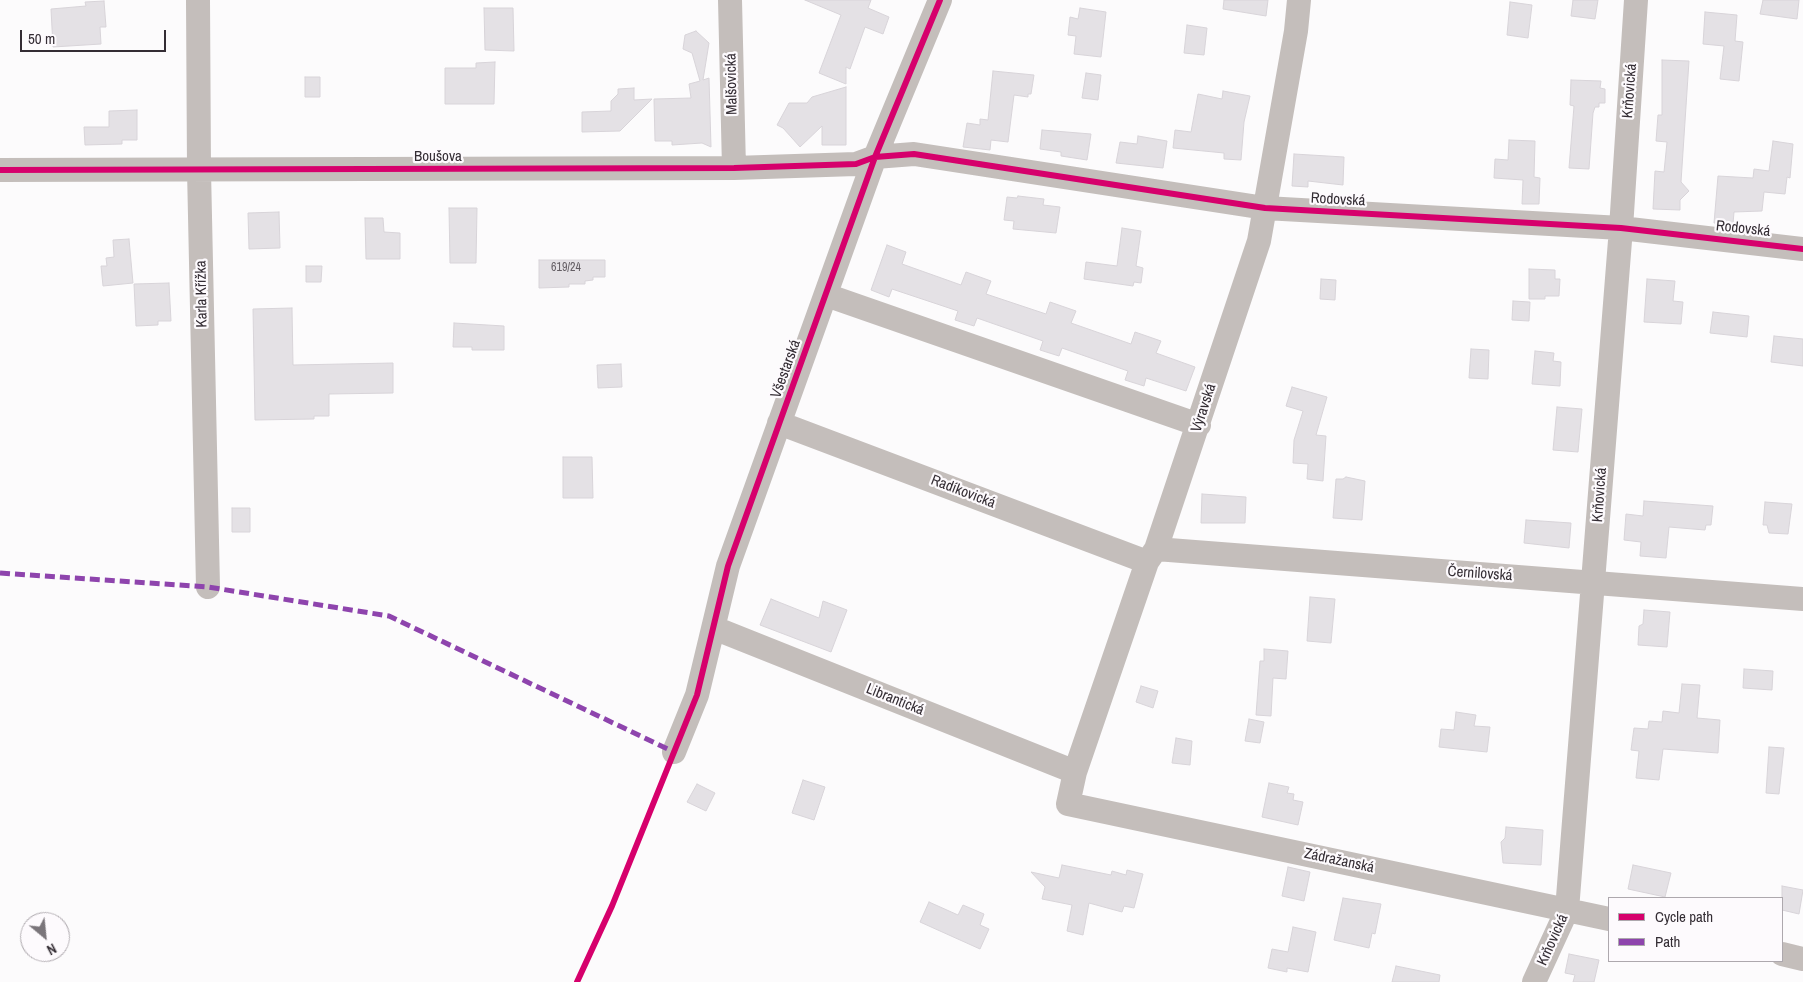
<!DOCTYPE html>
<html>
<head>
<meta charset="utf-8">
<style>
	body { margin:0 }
	#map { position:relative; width:1803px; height:982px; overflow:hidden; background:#fcfbfc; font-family:"Archivo Narrow",sans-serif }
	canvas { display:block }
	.legend { position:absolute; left:1608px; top:897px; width:175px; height:65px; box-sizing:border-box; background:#fdfafd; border:1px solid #ada8ad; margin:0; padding:6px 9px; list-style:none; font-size:15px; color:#342d34 }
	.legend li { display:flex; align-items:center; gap:10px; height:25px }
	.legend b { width:25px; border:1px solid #ada8ad }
	.north { position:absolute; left:20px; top:912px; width:50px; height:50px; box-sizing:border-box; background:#fdfafd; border:1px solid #ada8ad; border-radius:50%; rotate:152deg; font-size:14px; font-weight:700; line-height:20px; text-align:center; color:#342d34 }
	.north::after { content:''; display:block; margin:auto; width:18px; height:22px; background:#7a757a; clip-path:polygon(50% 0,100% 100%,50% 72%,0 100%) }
	.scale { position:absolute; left:20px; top:30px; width:146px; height:22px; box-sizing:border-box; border:2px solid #342d34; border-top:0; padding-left:6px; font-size:15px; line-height:18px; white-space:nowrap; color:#342d34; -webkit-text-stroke:4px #fdfafd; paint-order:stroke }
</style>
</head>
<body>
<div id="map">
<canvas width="1803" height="982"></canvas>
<ul class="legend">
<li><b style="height:6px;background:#d6006c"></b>Cycle path</li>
<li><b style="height:6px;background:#8e44ad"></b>Path</li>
</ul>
<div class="north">N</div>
<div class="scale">50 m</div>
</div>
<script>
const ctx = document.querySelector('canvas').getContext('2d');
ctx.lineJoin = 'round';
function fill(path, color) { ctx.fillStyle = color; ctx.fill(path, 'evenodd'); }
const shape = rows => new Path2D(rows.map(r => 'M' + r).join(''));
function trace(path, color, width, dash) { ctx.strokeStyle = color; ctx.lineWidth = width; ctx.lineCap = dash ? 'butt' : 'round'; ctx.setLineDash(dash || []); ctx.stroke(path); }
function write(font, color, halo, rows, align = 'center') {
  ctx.font = font + ' "Archivo Narrow",sans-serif'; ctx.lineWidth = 4.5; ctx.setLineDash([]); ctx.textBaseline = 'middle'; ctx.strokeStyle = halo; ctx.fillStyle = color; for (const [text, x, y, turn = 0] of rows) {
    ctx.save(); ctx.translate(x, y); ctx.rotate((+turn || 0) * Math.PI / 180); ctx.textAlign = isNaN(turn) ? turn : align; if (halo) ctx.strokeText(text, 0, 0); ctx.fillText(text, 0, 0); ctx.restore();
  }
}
const building = shape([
	[805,0,871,0,868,8,889,17,883,34,865,27,850,69,846,67,846,84,819,73,841,15,805,0],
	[1224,0,1268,0,1266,16,1223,9,1224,0],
	[1573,0,1598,0,1595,19,1571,16,1573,0],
	[1763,0,1799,0,1797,19,1760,14,1763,0],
	[104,1,106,27,100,27,101,44,53,47,51,9,86,6,85,2,104,1],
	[1510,2,1532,5,1528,38,1507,35,1510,2],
	[484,8,513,8,514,51,485,50,484,8],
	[1080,8,1106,12,1101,57,1074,54,1076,36,1068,35,1070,17,1078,19,1080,8],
	[1705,12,1737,15,1735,41,1743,42,1739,81,1720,79,1724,46,1703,44,1705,12],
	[1187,25,1207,28,1204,55,1184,53,1187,25],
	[696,31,709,43,703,80,709,78,711,147,702,143,672,145,672,141,655,141,654,99,691,98,689,84,700,81,692,53,683,49,685,35,696,31],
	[1662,60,1689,61,1681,182,1689,191,1680,200,1680,210,1653,209,1655,171,1664,172,1667,142,1656,141,1658,115,1662,115,1662,60],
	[495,62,494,104,445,104,445,68,476,68,476,63,495,62],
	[993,71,1034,75,1031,94,1028,94,1028,97,1014,95,1008,142,991,140,990,150,963,147,967,123,980,125,980,119,988,120,993,71],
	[1086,73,1101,75,1098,100,1082,98,1086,73],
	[305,77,320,77,320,97,305,97,305,77],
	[1571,80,1601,81,1600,88,1605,89,1605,103,1599,103,1599,107,1595,107,1593,113,1589,169,1569,168,1574,106,1570,105,1571,80],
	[846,87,846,145,822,145,822,126,800,147,783,128,777,125,789,103,807,103,812,97,846,87],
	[634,88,634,100,652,99,620,131,582,132,582,112,611,111,611,101,618,94,618,89,634,88],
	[1223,91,1250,96,1244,122,1241,160,1224,159,1224,153,1173,148,1175,130,1191,132,1198,94,1222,99,1223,91],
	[137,110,137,140,122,140,122,144,85,145,84,127,109,127,109,111,137,110],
	[1042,130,1091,134,1087,160,1061,156,1061,152,1040,149,1042,130],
	[1138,136,1167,141,1163,168,1116,163,1120,142,1137,144,1138,136],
	[1509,140,1535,141,1534,177,1540,178,1539,204,1522,204,1523,180,1494,178,1495,159,1508,160,1509,140],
	[1773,141,1793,144,1790,178,1787,177,1785,194,1764,192,1762,211,1734,212,1733,224,1714,223,1718,176,1753,178,1754,169,1769,171,1773,141],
	[1294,154,1344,157,1343,185,1308,181,1308,187,1292,186,1294,154],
	[1018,196,1044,199,1043,205,1060,207,1056,233,1013,229,1014,221,1004,220,1007,197,1017,198,1018,196],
	[449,208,477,208,476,263,450,263,449,208],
	[279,212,280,248,249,249,248,213,279,212],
	[365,218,383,218,384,232,400,233,400,259,366,259,365,218],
	[1122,228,1141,231,1136,266,1143,268,1141,283,1134,282,1133,286,1084,279,1086,262,1117,266,1122,228],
	[129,239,133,283,103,286,101,266,107,266,106,258,114,257,113,240,129,239],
	[887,245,906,252,902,264,961,285,966,272,991,281,986,294,1046,314,1050,302,1076,311,1071,323,1131,344,1135,332,1161,341,1156,353,1195,367,1186,391,1146,378,1144,386,1125,380,1128,371,1062,348,1059,356,1040,350,1043,341,977,318,974,326,955,320,958,311,892,289,889,297,871,290,887,245],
	[539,260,605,260,605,277,593,277,593,280,585,281,585,284,569,284,569,287,539,288,539,260],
	[306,266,322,266,321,282,306,282,306,266],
	[1529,269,1555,270,1555,279,1560,279,1559,296,1545,296,1545,299,1529,299,1529,269],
	[1321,279,1336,280,1335,300,1320,299,1321,279],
	[1647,279,1675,281,1673,301,1683,302,1681,324,1644,322,1647,279],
	[169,283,171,321,158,321,158,325,136,326,134,284,169,283],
	[1513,301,1530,302,1529,321,1512,320,1513,301],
	[292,308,293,365,393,363,393,393,329,394,329,416,314,416,314,419,255,420,253,309,292,308],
	[1713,312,1749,316,1747,337,1710,333,1713,312],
	[454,323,504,326,504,350,472,350,472,347,453,347,454,323],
	[1774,336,1803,339,1803,366,1771,362,1774,336],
	[1471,349,1489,350,1488,379,1469,378,1471,349],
	[1535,351,1554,353,1553,361,1561,362,1560,386,1532,384,1535,351],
	[621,364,622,387,598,388,597,365,621,364],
	[1292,387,1327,397,1316,435,1326,436,1323,481,1307,479,1308,464,1293,463,1294,440,1303,411,1286,406,1292,387],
	[1557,407,1582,409,1578,452,1553,450,1557,407],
	[563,457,592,457,593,498,563,498,563,457],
	[1346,477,1365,481,1362,520,1333,518,1336,479,1343,479,1346,477],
	[1202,494,1246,497,1245,523,1201,523,1202,494],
	[1644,501,1713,506,1711,525,1706,525,1705,530,1669,527,1666,558,1640,556,1641,542,1624,540,1626,514,1643,516,1644,501],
	[1765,502,1792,504,1788,534,1769,533,1767,525,1763,525,1765,502],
	[232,508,250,508,250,532,232,532,232,508],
	[1526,520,1571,523,1569,548,1524,543,1526,520],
	[1310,597,1335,599,1331,643,1307,641,1310,597],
	[771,599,819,618,823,601,847,610,831,652,760,625,771,599],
	[1644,610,1670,612,1667,647,1638,645,1639,626,1643,624,1644,610],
	[1264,649,1288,651,1286,679,1273,678,1271,716,1256,715,1260,661,1264,661,1264,649],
	[1744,669,1773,671,1772,690,1743,688,1744,669],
	[1682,684,1700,685,1697,718,1720,720,1718,753,1663,749,1659,780,1636,778,1639,751,1631,750,1634,728,1648,729,1649,721,1662,722,1663,711,1679,713,1682,684],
	[1141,686,1158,691,1153,708,1136,702,1141,686],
	[1456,712,1476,715,1474,726,1490,727,1487,752,1439,747,1441,729,1454,730,1456,712],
	[1249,719,1264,722,1260,743,1245,741,1249,719],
	[1176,738,1192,741,1190,765,1172,763,1176,738],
	[1769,747,1784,748,1779,794,1766,793,1769,747],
	[803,780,825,787,814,820,792,813,803,780],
	[1269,783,1289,787,1287,793,1294,794,1293,800,1303,802,1298,825,1262,817,1269,783],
	[697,784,715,793,706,811,687,802,697,784],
	[1506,827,1543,830,1541,865,1503,863,1501,842,1505,838,1506,827],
	[1062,865,1111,875,1112,871,1126,875,1127,870,1143,874,1134,908,1124,906,1122,912,1089,903,1083,935,1067,931,1072,905,1042,899,1045,887,1031,872,1059,878,1062,865],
	[1633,865,1671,873,1665,897,1628,889,1633,865],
	[1288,867,1310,872,1304,901,1282,896,1288,867],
	[1782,886,1803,890,1799,914,1782,910,1782,886],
	[1343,898,1381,904,1375,934,1372,933,1369,948,1334,940,1343,898],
	[929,902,958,915,963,905,984,914,980,925,989,929,980,949,920,922,929,902],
	[1293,927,1316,932,1308,972,1287,968,1287,972,1268,968,1272,949,1288,952,1293,927],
	[1569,954,1599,960,1594,982,1573,982,1575,975,1565,973,1569,954],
	[1396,966,1440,975,1439,982,1392,982,1396,966]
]);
fill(building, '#e4e1e5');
trace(building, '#d8d4d9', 1);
trace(shape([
	[198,0,199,170,208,587],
	[730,0,734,168],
	[1299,0,1296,31,1259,241,1156,549,1147,562,1075,772,1068,804,1609,919],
	[0,170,734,168,856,164,875,157,914,154,1265,208,1621,228,1803,249],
	[826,295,1199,425],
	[779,423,1147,562],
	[1156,549,1803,599],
	[714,628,1075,772],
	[674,752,697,695,728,566,875,157,940,0],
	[1782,954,1803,959],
	[1534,982,1567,910,1621,228,1636,0]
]), '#c4bebb', 24);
trace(shape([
	[0,573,208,587,389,616,674,752,672,756]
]), '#8e44ad', 5, [10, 5]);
trace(shape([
	[0,170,734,168,856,164,875,157,914,154,1265,208,1621,228,1803,249],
	[577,982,612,906,697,695,728,566,875,157,940,0]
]), '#d6006c', 6);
write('12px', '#635d63', null, [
	["619/24",566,268]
]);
write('15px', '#342d34', '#fdfafd', [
	["Malšovická",732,84,-91],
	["Krňovická",1630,91,-86],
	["Boušova",438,157],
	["Rodovská",1338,200,3],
	["Rodovská",1743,229,6],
	["Karla Křížka",202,294,-91],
	["Všestarská",786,369,-70],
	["Výravská",1204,408,-72],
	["Radíkovická",963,492,21],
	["Krňovická",1600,495,-86],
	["Černilovská",1480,574,4],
	["Librantická",895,700,22],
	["Zádražanská",1339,861,12],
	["Krňovická",1553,940,-66]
]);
</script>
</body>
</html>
